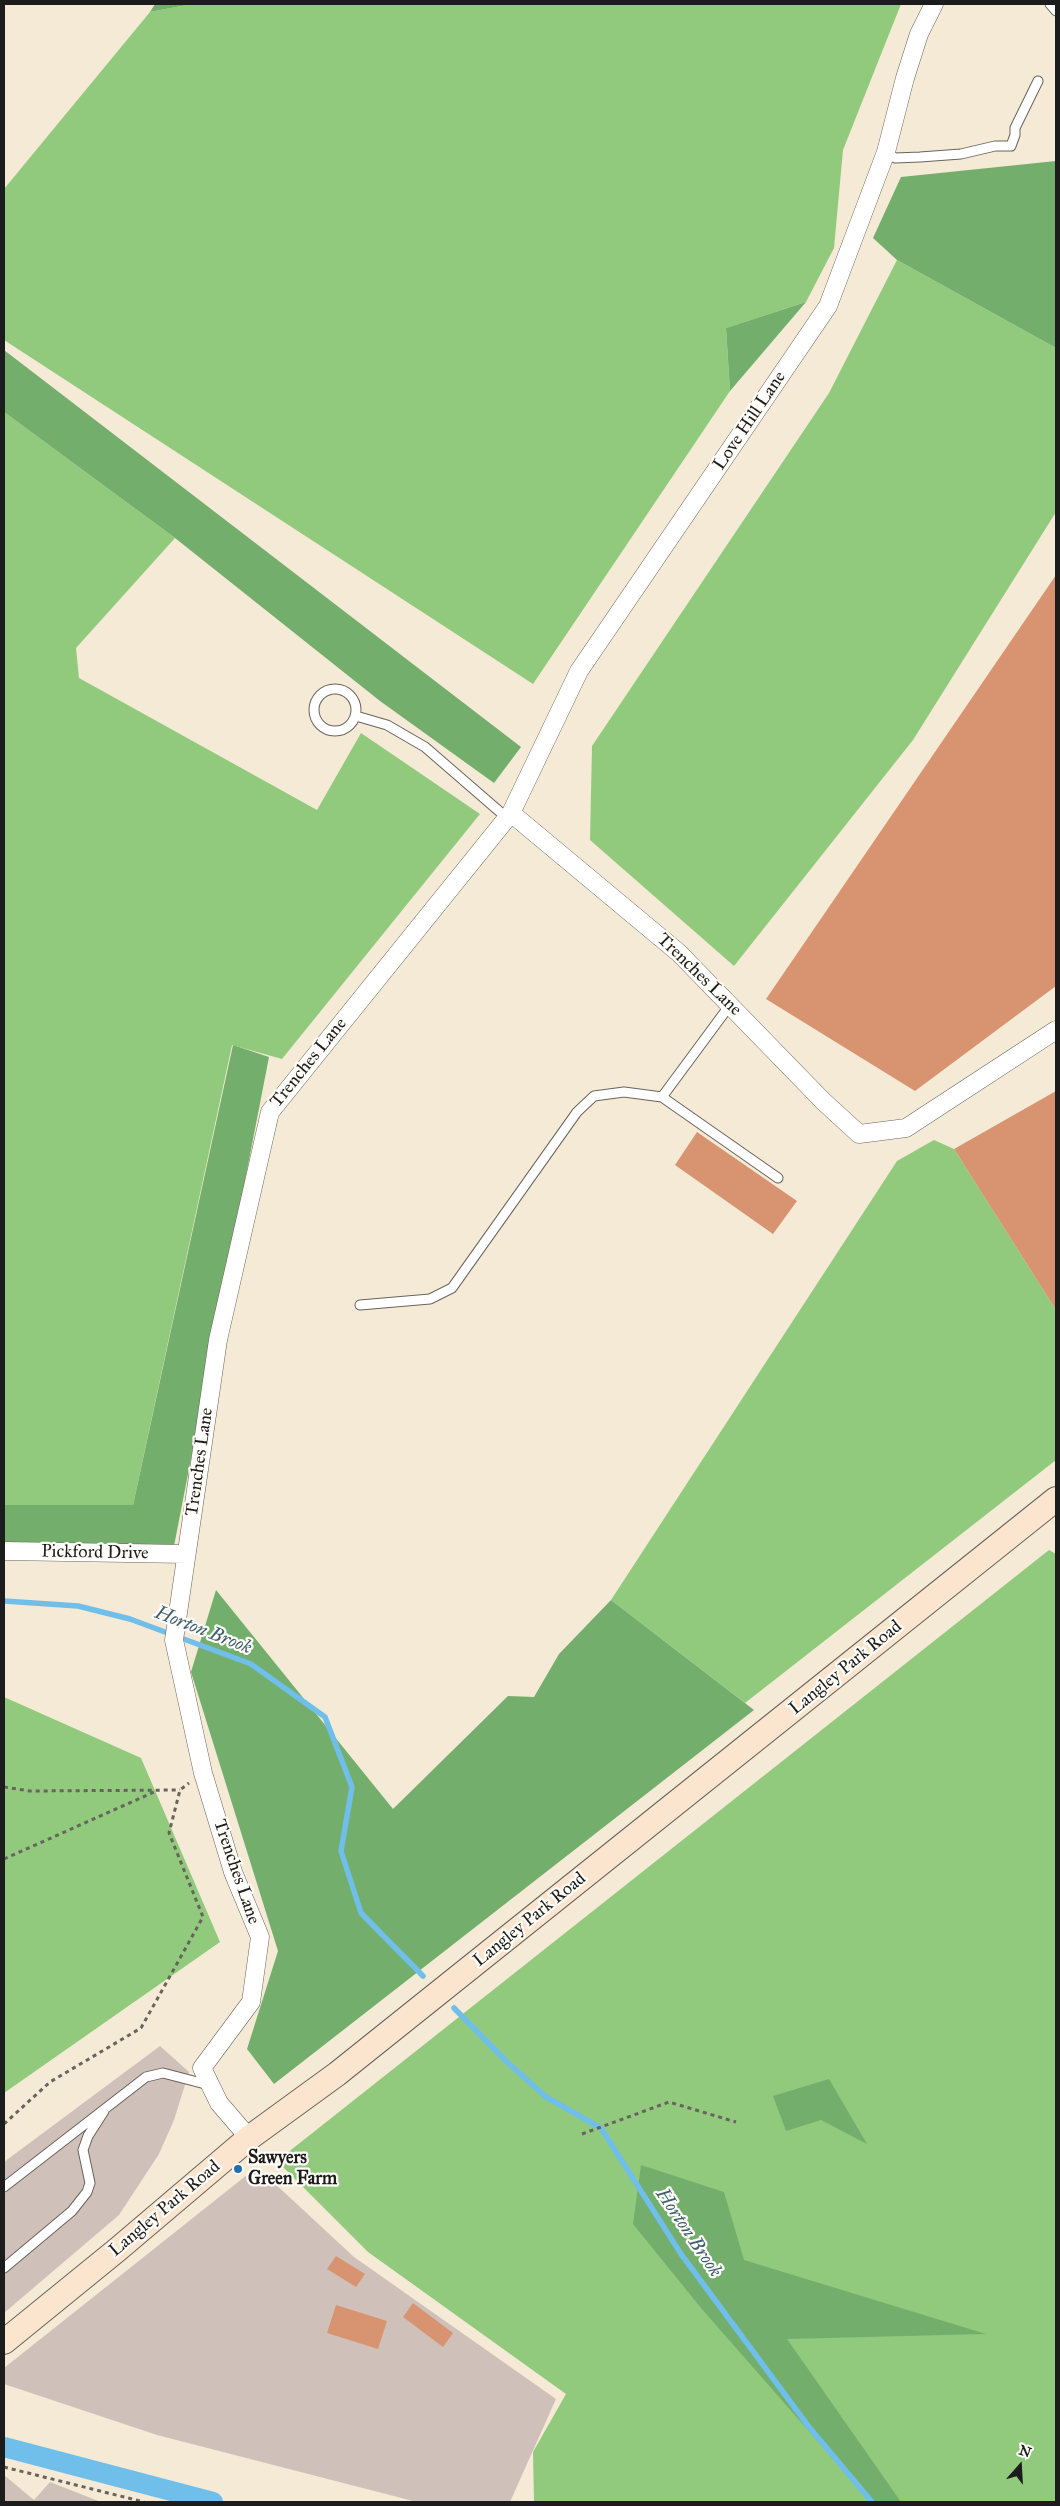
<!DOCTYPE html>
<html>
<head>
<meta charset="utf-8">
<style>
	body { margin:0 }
	#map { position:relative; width:1060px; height:2506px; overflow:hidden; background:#f5ead5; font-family:"IM FELL Great Primer",serif }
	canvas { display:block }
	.frame { position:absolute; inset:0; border:5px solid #1c1c1c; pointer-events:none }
	.north { position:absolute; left:995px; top:2441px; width:50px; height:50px; -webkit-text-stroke:4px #fdfcf7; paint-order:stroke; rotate:19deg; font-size:14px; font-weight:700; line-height:20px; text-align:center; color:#1c1c1c }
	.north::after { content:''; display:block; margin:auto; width:18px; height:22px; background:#1c1c1c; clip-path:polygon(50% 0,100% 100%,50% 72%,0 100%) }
</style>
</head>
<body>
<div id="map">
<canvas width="1060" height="2506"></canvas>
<div class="frame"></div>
<div class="north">N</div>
</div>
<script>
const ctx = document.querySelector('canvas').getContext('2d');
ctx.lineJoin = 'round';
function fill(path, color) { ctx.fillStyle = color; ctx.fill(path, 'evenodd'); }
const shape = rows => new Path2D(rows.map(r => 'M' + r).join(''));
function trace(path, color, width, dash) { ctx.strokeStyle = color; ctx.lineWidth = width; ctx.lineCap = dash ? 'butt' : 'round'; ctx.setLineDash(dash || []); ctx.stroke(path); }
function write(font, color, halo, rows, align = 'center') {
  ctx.font = font + ' "IM FELL Great Primer",serif'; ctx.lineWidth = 4.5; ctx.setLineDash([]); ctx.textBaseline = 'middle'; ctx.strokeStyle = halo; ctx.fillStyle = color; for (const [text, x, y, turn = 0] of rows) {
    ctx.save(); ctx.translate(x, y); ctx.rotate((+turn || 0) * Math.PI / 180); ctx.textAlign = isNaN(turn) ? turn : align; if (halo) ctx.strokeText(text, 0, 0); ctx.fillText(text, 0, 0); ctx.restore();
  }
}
fill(shape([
	[160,2046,189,2072,174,2120,159,2154,119,2215,4,2313,4,2162],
	[257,2167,354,2257,556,2399,510,2502,417,2502,157,2435,4,2384,4,2368],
	[4,2475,34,2500,50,2482,101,2502,4,2502]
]), '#cfc1ba');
fill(shape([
	[192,4,901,4,843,150,834,248,806,302,726,328,730,391,533,684,4,340,4,189,150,12],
	[897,260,1056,348,1056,512,913,740,734,966,590,840,592,746,829,393],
	[4,412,175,538,76,648,79,678,317,810,361,733,480,814,282,1059,232,1045,133,1505,4,1505],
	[934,1140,954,1149,1056,1310,1056,1460,745,1703,611,1600,897,1161],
	[1049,1550,1056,1554,1056,2502,534,2502,533,2452,566,2394,368,2252,277,2161],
	[4,1697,141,1758,220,1942,4,2093]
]), '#91ca7d');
fill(shape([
	[155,4,192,4,150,12],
	[1056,161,1056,348,897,260,873,238,901,177],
	[806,302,730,391,726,328],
	[4,350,521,747,494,783,380,701,175,538,4,412],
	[233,1045,269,1057,174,1546,4,1542,4,1505,133,1505],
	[216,1590,393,1809,508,1696,534,1697,559,1654,611,1600,754,1710,274,2084,247,2049,278,1951,191,1672],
	[829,2079,867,2144,821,2120,786,2131,773,2096],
	[641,2165,724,2192,744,2260,986,2334,787,2339,901,2502,871,2502,701,2308,633,2224]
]), '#74ae6c');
trace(shape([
	[4,1601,78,1606,130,1619,251,1664,325,1717,352,1787,341,1851,361,1913,423,1976],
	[454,2008,507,2062,546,2097,601,2128,681,2254,809,2427,872,2502]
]), '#70beea', 5.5);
trace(shape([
	[4,2447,213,2502]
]), '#70beea', 20);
fill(shape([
	[1056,575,1056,986,915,1091,766,999],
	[1056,1091,1056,1310,954,1149],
	[697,1132,797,1201,773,1234,675,1165],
	[336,2256,365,2274,356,2287,327,2269],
	[413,2303,453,2333,443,2347,403,2317],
	[336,2305,387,2321,378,2349,327,2333]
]), '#d89371');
const lane = shape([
	[1050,4,1056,11],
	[886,152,895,158,920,157,961,154,995,146,1011,146,1015,135,1015,128,1038,81],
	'314 710a21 21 0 1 1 42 0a21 21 0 1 1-42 0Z',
	[356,716,387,725,425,747,507,818],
	[730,1005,662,1097,778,1178],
	[360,1305,430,1299,452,1288,577,1112,594,1096,624,1092,662,1097],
	[4,2187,146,2077,163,2073,209,2085],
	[4,2268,72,2211,87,2192,90,2183,83,2150,88,2136,104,2111]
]);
const street = shape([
	[511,813,679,953,823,1101,859,1134,906,1128,1056,1030],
	[4,1551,186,1554],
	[249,2138,219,2103,202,2068,251,2002,260,1937,233,1872,203,1773,174,1640,218,1340,270,1112,511,813,579,671,828,306,886,152,905,78,919,34,934,4]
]);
const secondary = shape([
	[4,2342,117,2250,249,2138,337,2074,1056,1499]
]);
trace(lane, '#68645d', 11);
trace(street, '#68645d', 19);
trace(secondary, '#68645d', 26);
trace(shape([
	[4,1787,30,1791,180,1790],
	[4,1859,154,1792],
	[4,2124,50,2082,141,2028,203,1917,169,1833,180,1790,189,1783],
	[582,2134,669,2102,736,2122],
	[4,2467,144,2502]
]), '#68645d', 3, [4, 4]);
trace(lane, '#fff', 9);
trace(street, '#fff', 18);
trace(secondary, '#fce5cf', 24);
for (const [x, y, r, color] of [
	[238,2169,5,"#1f6fb2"]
]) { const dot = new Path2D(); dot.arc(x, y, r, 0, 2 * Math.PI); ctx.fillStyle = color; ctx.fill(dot); trace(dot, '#fdfcf7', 2); }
write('18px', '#1c1c1c', '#fdfcf7', [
	["Love Hill Lane",750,421,-56],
	["Trenches Lane",699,975,44],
	["Trenches Lane",309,1063,-51],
	["Trenches Lane",200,1462,-82],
	["Pickford Drive",95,1553,1],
	["Langley Park Road",846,1668,-39],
	["Trenches Lane",236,1872,71],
	["Langley Park Road",530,1920,-39],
	["Langley Park Road",165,2209,-40]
]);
write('bold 18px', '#1c1c1c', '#fdfcf7', [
	["Sawyers",248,2159],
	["Green Farm",248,2180]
], 'left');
write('italic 19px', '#3e5d6e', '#fdfcf7', [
	["Horton Brook",203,1631,21],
	["Horton Brook",688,2233,56]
]);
</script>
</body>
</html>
